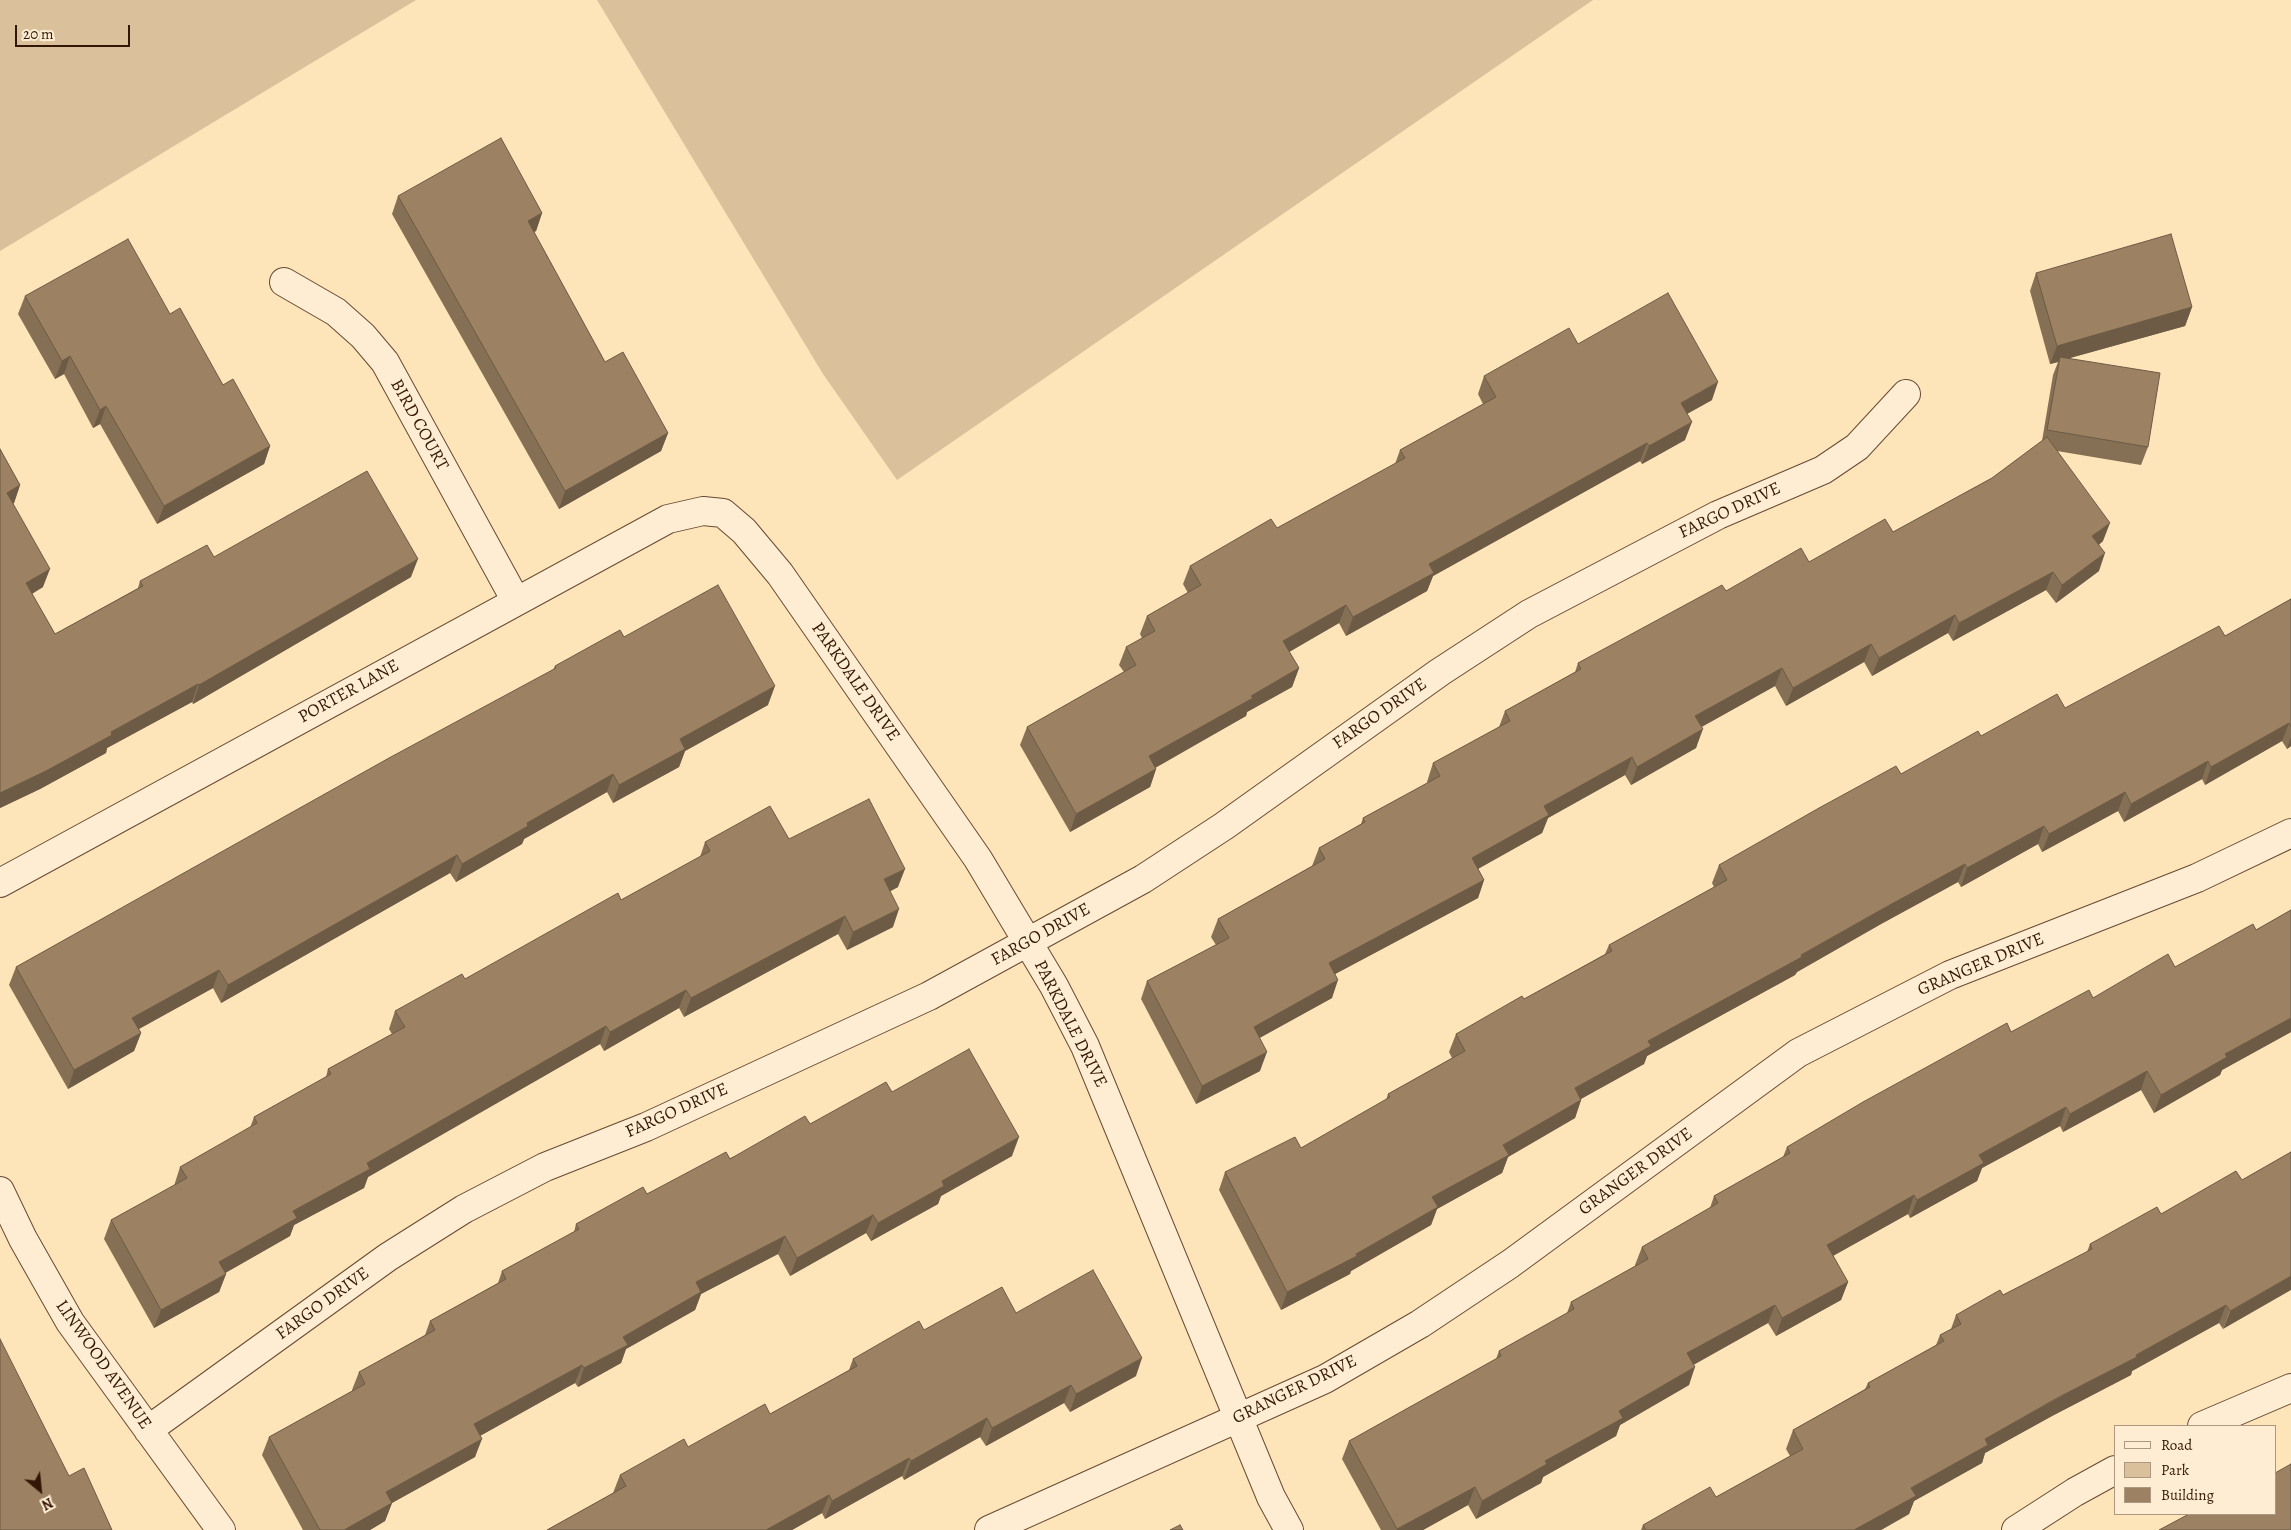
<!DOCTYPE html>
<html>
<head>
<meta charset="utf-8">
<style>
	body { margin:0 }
	#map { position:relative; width:2291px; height:1530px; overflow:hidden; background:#fde4b9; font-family:Alegreya,serif }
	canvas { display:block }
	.legend { position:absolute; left:2114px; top:1425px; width:162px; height:90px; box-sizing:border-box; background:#feedd2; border:1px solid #ad9780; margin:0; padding:6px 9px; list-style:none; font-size:15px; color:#331706 }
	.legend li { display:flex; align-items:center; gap:10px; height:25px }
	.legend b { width:25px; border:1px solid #ad9780 }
	.north { position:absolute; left:15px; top:1465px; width:50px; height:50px; -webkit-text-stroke:4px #feedd2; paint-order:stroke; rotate:152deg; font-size:14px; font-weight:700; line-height:20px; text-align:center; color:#331706 }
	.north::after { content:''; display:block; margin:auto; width:18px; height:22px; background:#331706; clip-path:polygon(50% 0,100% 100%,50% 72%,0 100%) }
	.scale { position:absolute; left:15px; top:25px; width:115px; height:22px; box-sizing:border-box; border:2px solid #331706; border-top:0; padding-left:6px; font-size:15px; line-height:18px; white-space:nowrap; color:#331706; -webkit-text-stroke:4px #feedd2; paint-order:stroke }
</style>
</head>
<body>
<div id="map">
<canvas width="2291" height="1530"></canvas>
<ul class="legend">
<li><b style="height:6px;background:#feedd2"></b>Road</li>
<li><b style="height:14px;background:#dbc19b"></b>Park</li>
<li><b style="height:14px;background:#9c8263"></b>Building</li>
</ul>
<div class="north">N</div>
<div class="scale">20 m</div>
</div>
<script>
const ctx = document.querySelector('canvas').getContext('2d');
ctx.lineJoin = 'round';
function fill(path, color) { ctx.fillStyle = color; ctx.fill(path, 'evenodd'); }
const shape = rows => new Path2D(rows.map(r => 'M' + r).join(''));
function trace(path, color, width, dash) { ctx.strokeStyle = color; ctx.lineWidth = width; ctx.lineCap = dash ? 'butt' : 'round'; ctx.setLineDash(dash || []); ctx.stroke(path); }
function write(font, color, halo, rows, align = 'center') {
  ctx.font = font + ' Alegreya,serif'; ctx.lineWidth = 5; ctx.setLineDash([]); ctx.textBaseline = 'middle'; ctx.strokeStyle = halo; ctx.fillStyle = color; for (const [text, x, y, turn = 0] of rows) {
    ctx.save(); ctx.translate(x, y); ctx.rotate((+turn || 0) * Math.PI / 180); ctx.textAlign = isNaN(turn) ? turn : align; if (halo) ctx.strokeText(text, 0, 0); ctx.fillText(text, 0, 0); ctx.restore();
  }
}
fill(shape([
	[0,0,416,0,0,251],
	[597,0,1593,0,897,480,823,374]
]), '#dbc19b');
const minor = shape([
	[284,282,336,312,363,336,385,362,516,601],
	[0,883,668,519,703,511,723,513,744,531,780,574,978,859,1054,986,1085,1046,1271,1497,1289,1530],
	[0,1191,23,1239,70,1322,221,1530],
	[2202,1426,2291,1388],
	[148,1430,388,1257,464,1209,545,1167,646,1127,929,996,1143,879,1224,826,1440,672,1529,614,1718,515,1823,470,1857,447,1906,394],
	[989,1530,1325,1379,1420,1324,1510,1264,1798,1053,1950,975,2197,878,2291,833],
	[2016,1530,2075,1492,2115,1470]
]);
trace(minor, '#664a33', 30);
trace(minor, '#feedd2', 28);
fill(shape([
	[398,196,542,213,536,231,534,232,605,362,668,433,661,451,559,509,392,214],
	[2036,273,2192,307,2185,326,2070,358,2148,447,2141,465,2057,451,2103,541,2099,545,2099,571,2056,603,2046,590,1953,641,1948,633,1872,676,1864,662,1786,706,1775,686,1701,727,1696,748,1631,785,1625,775,1548,818,1542,833,1478,869,1484,880,1478,898,1335,974,1332,998,1259,1038,1260,1071,1196,1104,1141,999,1147,981,1216,945,1211,937,1218,919,1312,866,1319,848,1361,824,1363,818,1428,783,1427,782,1433,763,1499,727,1505,711,1575,672,1578,663,1726,591,1893,532,1992,478,2042,441,2053,375,2058,362,2050,364,2030,291],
	[25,296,170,314,223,385,270,446,264,464,157,524,100,424,93,428,64,374,55,379,18,314],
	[1578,344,1712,400,1687,414,1685,440,1642,464,1640,461,1433,576,1427,591,1346,636,1339,623,1289,652,1299,668,1292,687,1247,712,1246,716,1155,767,1156,769,1150,787,1070,832,1020,745,1027,727,1124,672,1119,665,1126,647,1142,638,1140,634,1147,616,1188,593,1183,584,1190,566,1277,528,1395,464,1400,450,1483,404,1478,394,1484,376],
	[0,449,20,485,14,503,13,504,43,587,32,594,55,634,138,588,140,581,214,557,411,577,193,704,192,702,107,748,106,753,40,789,0,808],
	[2291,599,2291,746,2287,749,2282,741,2205,785,2202,779,2124,822,2118,811,2042,852,2038,844,1961,887,1958,882,1881,924,1797,972,1795,975,1647,1056,1644,1064,1581,1099,1581,1100,1575,1118,1508,1157,1502,1173,1437,1209,1431,1225,1351,1271,1350,1274,1281,1310,1219,1190,1225,1172,1301,1148,1386,1100,1388,1094,1452,1058,1449,1052,1456,1034,1524,999,1605,954,1609,945,1714,887,1712,883,1719,865,1901,774,1981,736,2065,708,2225,636],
	[624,637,768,705,685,751,679,767,613,803,607,792,524,839,522,844,456,882,450,873,221,1003,213,988,139,1029,141,1033,134,1051,68,1089,9,985,16,967,553,670,555,666],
	[789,839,898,887,890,891,893,927,847,950,838,934,684,1017,679,1008,604,1051,600,1044,368,1177,364,1188,294,1225,290,1236,225,1273,226,1274,219,1292,154,1328,104,1239,111,1220,174,1186,180,1167,250,1128,254,1117,326,1077,328,1069,392,1034,389,1029,395,1011,465,979,621,900,700,857,705,842],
	[2291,910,2291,1032,2222,1070,2220,1075,2154,1113,2141,1090,2063,1132,2060,1126,1982,1168,1977,1181,1910,1218,1908,1214,1833,1256,1848,1282,1841,1300,1776,1336,1768,1323,1694,1364,1689,1385,1620,1425,1616,1436,1543,1477,1541,1483,1476,1519,1468,1505,1423,1530,1381,1530,1342,1459,1349,1441,1496,1359,1499,1351,1567,1313,1571,1302,1635,1266,1635,1265,1642,1247,1710,1208,1714,1196,1783,1157,1787,1147,2011,1032,2093,998,2175,967,2256,930],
	[892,1092,1012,1156,941,1196,938,1204,871,1241,866,1233,790,1276,778,1254,701,1294,695,1310,626,1349,621,1363,578,1387,575,1383,480,1436,475,1457,392,1503,385,1521,370,1530,303,1530,262,1455,269,1437,352,1391,352,1390,359,1372,425,1335,430,1321,498,1283,502,1271,574,1232,576,1224,810,1124],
	[2291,1152,2223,1329,2219,1323,2132,1371,2131,1375,2052,1416,1985,1453,1982,1463,1914,1501,1909,1514,1881,1530,1641,1530,1643,1525,1716,1497,1790,1456,1786,1449,1793,1430,1865,1389,1868,1383,1936,1345,1940,1335,1951,1329,1956,1315,2003,1295,2087,1252,2090,1244,2242,1180],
	[1016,1313,1136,1376,1070,1412,1064,1403,986,1446,980,1437,904,1480,902,1476,825,1519,822,1513,792,1530,547,1530,613,1493,620,1475,770,1414,849,1370,853,1359,924,1330]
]), '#867055');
fill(shape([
	[542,213,536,231,521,239,528,221],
	[2192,307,2185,326,2059,361,2060,357,2058,362,2050,364,2057,346],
	[70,356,64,374,55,379,62,361],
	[1718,382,1712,400,1674,421,1681,403],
	[106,406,100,424,93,428,100,410],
	[1692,422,1685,440,1642,464,1649,446],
	[668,433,661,451,559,509,565,491],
	[1647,443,1640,461,1433,576,1427,591,1346,636,1353,617,1429,564],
	[270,446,264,464,157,524,164,506],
	[20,485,14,503,0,511,7,493],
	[2110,523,2103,541,2086,554,2092,536],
	[2105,553,2099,571,2056,603,2062,585],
	[418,559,411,577,193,704,199,685],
	[50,569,43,587,19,601,26,583],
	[2053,572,2046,590,1953,641,1959,623],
	[1346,605,1339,623,1277,659,1283,641],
	[1955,615,1948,633,1872,676,1879,658],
	[1871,644,1864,662,1786,706,1793,688],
	[1299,668,1292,687,1247,712,1246,716,1143,775,1149,756,1251,696],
	[1782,668,1775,686,1689,734,1695,716],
	[198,684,192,702,107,748,106,753,40,789,0,808,0,793],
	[775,686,768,705,685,751,679,767,613,803,619,785,680,739],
	[2289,723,2282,741,2205,785,2211,767],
	[1703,729,1696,748,1631,785,1637,767],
	[2291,737,2291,746,2287,749],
	[1632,757,1625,775,1548,818,1542,833,1465,876,1472,858,1544,806],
	[2208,761,2202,779,2124,822,2131,804],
	[1156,769,1150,787,1070,832,1076,814],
	[613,774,607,792,524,839,522,844,456,882,462,864,527,823],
	[2125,792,2118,811,2042,852,2049,834],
	[2044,826,2038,844,1961,887,1967,868],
	[457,855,450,873,221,1003,228,985],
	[1965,864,1958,882,1881,924,1797,972,1795,975,1647,1056,1644,1064,1568,1106,1575,1088,1648,1041,1888,906],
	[905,869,898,887,878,898,884,879],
	[1484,880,1478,898,1322,981,1329,963],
	[899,909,893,927,847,950,853,932],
	[845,916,838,934,684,1017,691,998],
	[219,970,213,988,126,1036,132,1018],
	[1338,980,1332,998,1247,1045,1254,1027],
	[686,990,679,1008,604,1051,610,1032],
	[2291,1018,2291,1032,2222,1070,2220,1075,2154,1113,2161,1095,2225,1054],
	[606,1026,600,1044,368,1177,364,1188,294,1225,290,1236,213,1280,219,1262,293,1211,367,1163],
	[141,1033,134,1051,68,1089,74,1070],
	[1267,1052,1260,1071,1196,1104,1202,1086],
	[2147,1071,2141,1090,2063,1132,2070,1114],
	[1581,1100,1575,1118,1508,1157,1502,1173,1437,1209,1431,1225,1351,1271,1350,1274,1281,1310,1287,1292,1356,1254,1503,1145],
	[2066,1107,2060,1126,1982,1168,1977,1181,1910,1218,1917,1200,1979,1155],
	[1019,1137,1012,1156,941,1196,938,1204,871,1241,878,1223,942,1181],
	[1914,1195,1908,1214,1820,1263,1827,1245],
	[873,1215,866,1233,790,1276,797,1258],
	[785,1236,778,1254,701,1294,695,1310,626,1349,621,1363,578,1387,584,1368,623,1337,696,1282],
	[226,1274,219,1292,154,1328,161,1310],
	[2291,1276,2291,1290,2223,1329,2230,1311],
	[1848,1282,1841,1300,1776,1336,1782,1318],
	[1775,1305,1768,1323,1681,1372,1687,1353],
	[2226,1305,2219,1323,2132,1371,2131,1375,2052,1416,1985,1453,1982,1463,1914,1501,1909,1514,1881,1530,1854,1530,1911,1488,1985,1439],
	[1142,1358,1136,1376,1070,1412,1076,1394],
	[582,1365,575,1383,467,1443,474,1424],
	[1695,1367,1689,1385,1620,1425,1616,1436,1543,1477,1541,1483,1476,1519,1482,1501,1619,1411],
	[1071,1385,1064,1403,986,1446,992,1428],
	[987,1418,980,1437,904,1480,911,1461],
	[482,1439,475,1457,379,1510,386,1492],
	[909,1458,902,1476,825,1519,832,1501],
	[1475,1487,1468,1505,1423,1530,1397,1530,1397,1529],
	[829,1495,822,1513,792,1530,766,1530],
	[392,1503,385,1521,370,1530,344,1530]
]), '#6d5b45');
const building = shape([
	[501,138,542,213,528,221,605,362,623,352,668,433,565,491,398,196,501,138],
	[2171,234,2192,307,2057,346,2036,273,2171,234],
	[128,239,170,314,180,308,223,385,233,379,270,446,164,506,106,406,100,410,70,356,62,361,25,296,128,239],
	[1668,293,1718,382,1681,403,1692,422,1649,446,1647,443,1429,564,1434,573,1353,617,1346,605,1283,641,1299,668,1251,696,1253,698,1149,756,1156,769,1076,814,1027,727,1136,665,1126,647,1155,631,1147,616,1201,585,1190,566,1271,519,1277,528,1405,458,1400,450,1496,397,1484,376,1569,328,1578,344,1668,293],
	[2060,357,2160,373,2148,447,2047,430,2060,357],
	[2047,437,2110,523,2092,536,2105,553,2062,585,2053,572,1959,623,1955,615,1879,658,1871,644,1793,688,1782,668,1695,716,1703,729,1637,767,1632,757,1544,806,1549,815,1472,858,1484,880,1329,963,1338,980,1254,1027,1267,1052,1202,1086,1147,981,1229,938,1218,919,1325,859,1319,848,1365,822,1363,818,1440,776,1433,763,1510,721,1505,711,1581,669,1578,663,1722,585,1726,591,1801,548,1809,562,1885,519,1893,532,1992,478,2047,437],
	[0,449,20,485,7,493,50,569,26,583,55,634,143,586,140,581,207,545,214,557,367,471,418,559,199,685,198,684,111,732,112,735,46,771,0,793,0,449],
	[718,585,775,686,680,739,685,749,619,785,613,774,527,823,528,826,462,864,457,855,228,985,219,970,132,1018,141,1033,74,1070,16,967,389,758,556,668,555,666,620,630,624,637,718,585],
	[2291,599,2291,727,2289,723,2211,767,2208,761,2131,804,2125,792,2049,834,2044,826,1967,868,1965,864,1888,906,1801,955,1802,957,1648,1041,1651,1046,1575,1088,1581,1100,1503,1145,1509,1155,1432,1197,1438,1207,1356,1254,1357,1256,1287,1292,1225,1172,1295,1137,1301,1148,1390,1097,1388,1094,1465,1051,1456,1034,1522,996,1524,999,1612,951,1609,945,1727,880,1719,865,1819,808,1896,766,1901,774,1978,731,1981,736,2057,694,2065,708,2219,626,2225,636,2291,599],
	[869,799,905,869,884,879,899,909,853,932,845,916,691,998,686,990,610,1032,606,1026,367,1163,370,1169,293,1211,297,1218,219,1262,226,1274,161,1310,111,1220,187,1178,180,1167,257,1123,254,1117,331,1074,328,1069,405,1027,395,1011,462,974,465,979,618,893,621,900,710,851,705,842,770,806,789,839,869,799],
	[2291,910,2291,1018,2225,1054,2227,1057,2161,1095,2147,1071,2070,1114,2066,1107,1979,1155,1984,1163,1917,1200,1914,1195,1827,1245,1848,1282,1782,1318,1775,1305,1687,1353,1695,1367,1619,1411,1623,1418,1545,1461,1547,1464,1482,1501,1475,1487,1397,1529,1349,1441,1501,1356,1499,1351,1574,1309,1571,1302,1648,1259,1642,1247,1718,1203,1714,1196,1790,1153,1787,1147,1863,1102,2007,1023,2011,1032,2089,990,2093,998,2168,954,2175,967,2253,924,2256,930,2291,910],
	[969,1049,1019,1137,942,1181,944,1186,878,1223,873,1215,797,1258,785,1236,696,1282,701,1292,623,1337,628,1345,584,1368,582,1365,474,1424,482,1439,386,1492,392,1503,344,1530,320,1530,269,1437,365,1384,359,1372,435,1330,430,1321,506,1279,502,1271,579,1229,576,1224,643,1187,647,1194,726,1152,730,1159,805,1116,810,1124,886,1082,892,1092,969,1049],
	[2291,1152,2291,1276,2230,1311,2226,1305,2136,1355,2137,1357,2059,1397,1985,1439,1988,1445,1911,1488,1916,1496,1854,1530,1646,1530,1643,1525,1710,1487,1716,1497,1803,1449,1793,1430,1870,1387,1868,1383,1944,1341,1940,1335,1961,1324,1956,1315,2000,1290,2003,1295,2092,1249,2090,1244,2157,1207,2161,1214,2236,1171,2242,1180,2291,1152],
	[1093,1270,1142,1358,1076,1394,1071,1385,992,1428,987,1418,911,1461,909,1458,832,1501,829,1495,766,1530,547,1530,626,1486,620,1475,684,1439,688,1447,765,1404,770,1414,857,1366,853,1359,919,1321,924,1330,1002,1287,1016,1313,1093,1270],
	[0,1339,69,1476,84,1468,112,1530,0,1530,0,1339],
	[2291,1464,2291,1530,2159,1530,2189,1514,2275,1514,2275,1473,2291,1464],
	[1180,1525,1183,1530,1170,1530,1180,1525]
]);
fill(building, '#9c8263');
trace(building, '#6d5b45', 1);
write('18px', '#331706', '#feedd2', [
	["BIRD COURT",419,425,61],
	["FARGO DRIVE",1730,511,-25],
	["PARKDALE DRIVE",855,682,55],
	["PORTER LANE",349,692,-29],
	["FARGO DRIVE",1380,714,-35],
	["FARGO DRIVE",1041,935,-29],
	["GRANGER DRIVE",1981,965,-23],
	["PARKDALE DRIVE",1070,1024,63],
	["FARGO DRIVE",677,1111,-24],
	["GRANGER DRIVE",1636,1172,-36],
	["FARGO DRIVE",323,1304,-36],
	["LINWOOD AVENUE",103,1365,55],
	["GRANGER DRIVE",1295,1390,-26]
]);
</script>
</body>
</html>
